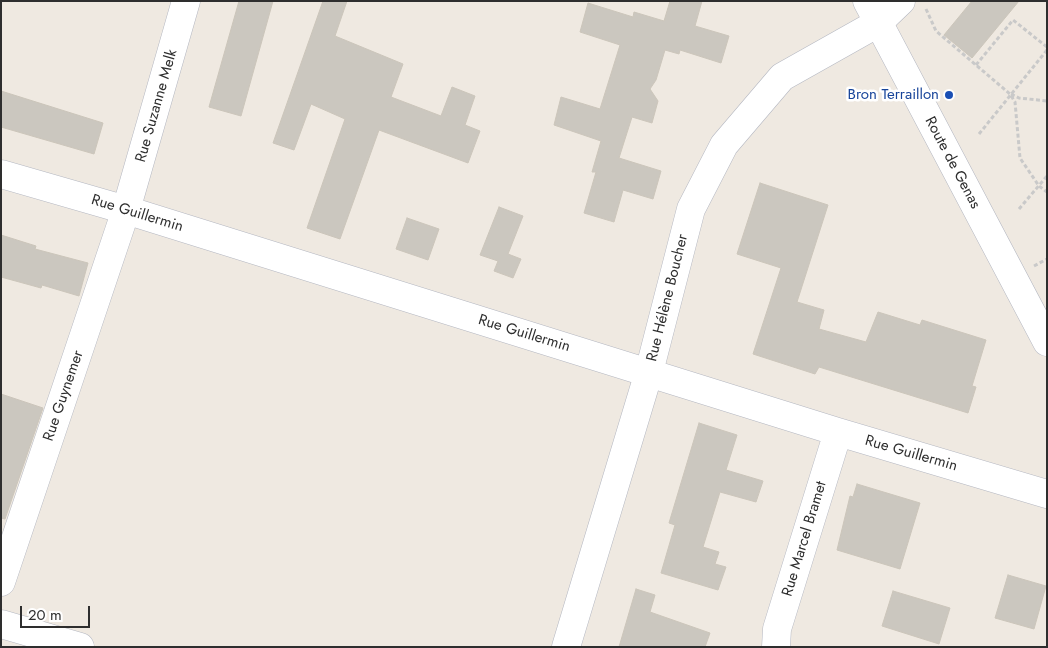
<!DOCTYPE html>
<html>
<head>
<meta charset="utf-8">
<style>
	body { margin:0 }
	#map { position:relative; width:1048px; height:648px; overflow:hidden; background:#efe9e1; font-family:Jost,sans-serif }
	canvas { display:block }
	.frame { position:absolute; inset:0; border:2px solid #2e2e2e; pointer-events:none }
	.scale { position:absolute; left:20px; top:606px; width:70px; height:22px; box-sizing:border-box; border:2px solid #2e2e2e; border-top:0; padding-left:6px; font-size:15px; line-height:18px; white-space:nowrap; color:#2e2e2e; -webkit-text-stroke:4px #fff; paint-order:stroke }
</style>
</head>
<body>
<div id="map">
<canvas width="1048" height="648"></canvas>
<div class="frame"></div>
<div class="scale">20 m</div>
</div>
<script>
const ctx = document.querySelector('canvas').getContext('2d');
ctx.lineJoin = 'round';
function fill(path, color) { ctx.fillStyle = color; ctx.fill(path, 'evenodd'); }
const shape = rows => new Path2D(rows.map(r => 'M' + r).join(''));
function trace(path, color, width, dash) { ctx.strokeStyle = color; ctx.lineWidth = width; ctx.lineCap = dash ? 'butt' : 'round'; ctx.setLineDash(dash || []); ctx.stroke(path); }
function write(font, color, halo, rows, align = 'center') {
  ctx.font = font + ' Jost,sans-serif'; ctx.lineWidth = 5; ctx.setLineDash([]); ctx.textBaseline = 'middle'; ctx.strokeStyle = halo; ctx.fillStyle = color; for (const [text, x, y, turn = 0] of rows) {
    ctx.save(); ctx.translate(x, y); ctx.rotate((+turn || 0) * Math.PI / 180); ctx.textAlign = isNaN(turn) ? turn : align; if (halo) ctx.strokeText(text, 0, 0); ctx.fillText(text, 0, 0); ctx.restore();
  }
}
const building = shape([
	[239,1,273,1,241,116,209,107,239,1],
	[323,1,347,1,335,36,403,64,391,97,441,116,452,87,475,96,465,125,480,131,468,163,379,130,340,239,307,228,345,119,311,104,294,150,273,143,323,1],
	[670,1,702,1,695,26,729,36,721,63,680,50,679,54,665,50,656,80,650,89,658,101,652,123,632,117,619,158,661,171,653,199,623,190,614,222,584,213,596,172,592,172,601,141,554,125,561,97,600,109,620,45,580,32,588,3,633,17,634,12,664,21,670,1],
	[972,1,1019,1,972,58,944,35,972,1],
	[1,91,103,123,94,154,1,127,1,91],
	[760,183,828,205,797,302,824,310,819,329,866,342,878,312,920,325,922,320,986,340,972,386,976,387,968,413,819,367,815,374,753,354,781,268,737,254,760,183],
	[499,207,523,216,508,254,521,259,513,278,494,271,498,261,480,255,499,207],
	[407,218,439,229,428,260,396,249,407,218],
	[1,235,36,246,35,249,88,263,79,296,42,285,41,288,1,277,1,235],
	[1,394,43,408,5,519,1,518,1,394],
	[699,423,737,435,726,470,763,481,756,502,720,492,703,547,719,552,715,564,726,567,718,590,661,573,675,525,669,523,699,423],
	[857,484,920,503,900,569,837,550,850,496,853,497,857,484],
	[1008,575,1046,586,1034,629,995,618,1008,575],
	[636,589,655,595,650,612,710,633,705,647,619,647,636,589],
	[893,591,950,608,939,644,882,626,893,591]
]);
fill(building, '#cbc7bf');
trace(building, '#cbc5ba', 1);
const minor = shape([
	[1,174,126,210,838,432,1047,494],
	[1,582,126,210,186,1],
	[1,624,80,647],
	[566,647,649,372,691,209,724,145,782,77,878,23,901,1],
	[776,647,777,629,838,432]
]);
const secondary = shape([
	[867,1,1047,342]
]);
trace(minor, '#b4b7c1', 29);
trace(secondary, '#b4b7c1', 29);
trace(shape([
	[926,9,936,31,1010,94,1015,102,1020,158,1039,186,1047,192],
	[976,65,1013,20,1047,47],
	[1011,94,1019,98,1047,101],
	[979,134,1047,50],
	[1019,209,1047,176],
	[1034,266,1047,259]
]), '#c9c9c9', 3, [4, 2.5]);
trace(minor, '#fff', 28);
trace(secondary, '#fff', 28);
for (const [x, y, r, color] of [
	[949,95,5,"#1a4fb4"]
]) { const dot = new Path2D(); dot.arc(x, y, r, 0, 2 * Math.PI); ctx.fillStyle = color; ctx.fill(dot); trace(dot, '#fff', 2); }
write('15px', '#164399', '#fff', [
	["Bron Terraillon",939,95]
], 'right');
write('15px', '#2e2e2e', '#fff', [
	["Rue Suzanne Melk",157,106,-74],
	["Route de Genas",952,163,62],
	["Rue Guillermin",137,214,17],
	["Rue Hélène Boucher",668,298,-76],
	["Rue Guillermin",524,334,17],
	["Rue Guynemer",64,396,-71],
	["Rue Guillermin",911,454,16],
	["Rue Marcel Bramet",805,539,-73]
]);
</script>
</body>
</html>
